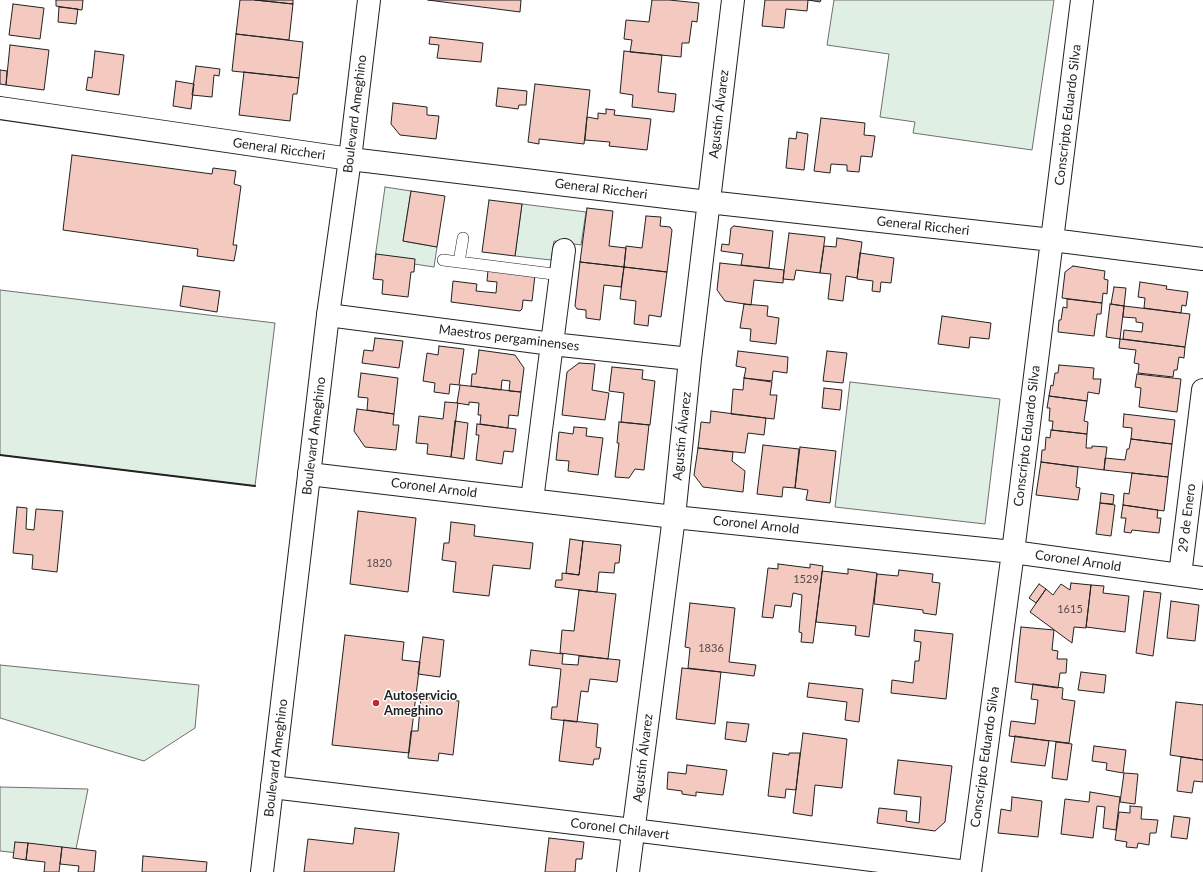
<!DOCTYPE html>
<html>
<head>
<meta charset="utf-8">
<style>
	body { margin:0 }
	canvas { display:block; background:#fff }
</style>
</head>
<body>
<canvas width="1203" height="872"></canvas>
<script>
const ctx = document.querySelector('canvas').getContext('2d');
ctx.lineJoin = 'round';
function fill(path, color) { ctx.fillStyle = color; ctx.fill(path, 'evenodd'); }
const shape = rows => new Path2D(rows.map(r => 'M' + r).join(''));
function trace(path, color, width, dash) { ctx.strokeStyle = color; ctx.lineWidth = width; ctx.lineCap = dash ? 'butt' : 'round'; ctx.setLineDash(dash || []); ctx.stroke(path); }
function write(font, color, halo, rows, align = 'center') {
  ctx.font = font + ' Lato,sans-serif'; ctx.lineWidth = 3; ctx.setLineDash([]); ctx.textBaseline = 'middle'; ctx.strokeStyle = halo; ctx.fillStyle = color; for (const [text, x, y, turn = 0] of rows) {
    ctx.save(); ctx.translate(x, y); ctx.rotate((+turn || 0) * Math.PI / 180); ctx.textAlign = isNaN(turn) ? turn : align; if (halo) ctx.strokeText(text, 0, 0); ctx.fillText(text, 0, 0); ctx.restore();
  }
}
const green = shape([
	[834,0,1054,0,1032,150,913,133,915,122,880,117,889,54,827,45,834,0],
	[385,187,411,191,403,241,437,247,434,267,375,258,385,187],
	[522,204,586,212,581,245,554,241,551,260,515,256,522,204],
	[0,290,275,323,255,486,0,455,0,290],
	[850,382,1000,399,985,524,835,507,850,382],
	[0,665,199,685,195,728,144,761,0,718,0,665],
	[0,787,88,789,74,859,0,851,0,787]
]);
fill(green, '#e0efe3');
trace(green, '#6f6f6f', 1);
const building = shape([
	[56,0,83,0,82,10,56,6,56,0],
	[240,0,255,0,293,4,289,40,236,34,240,0],
	[255,0,293,0,293,4,255,0],
	[428,0,521,0,520,12,428,0],
	[652,0,669,0,699,3,697,22,692,21,689,43,682,43,681,57,630,52,632,40,624,39,626,20,649,22,652,0],
	[765,0,821,0,820,2,808,0,807,11,786,9,784,28,762,26,765,0],
	[13,4,44,8,40,39,9,35,13,4],
	[59,7,78,9,76,24,58,22,59,7],
	[236,34,303,42,299,78,232,71,236,34],
	[430,37,483,43,481,62,437,58,439,45,429,44,430,37],
	[10,45,49,50,44,90,6,85,10,45],
	[95,51,124,55,119,95,86,90,88,77,92,78,95,51],
	[624,51,662,55,658,92,676,94,674,112,632,107,633,95,620,93,624,51],
	[196,66,220,69,219,76,214,75,212,97,192,95,196,66],
	[0,70,7,71,6,85,0,84,0,70],
	[244,72,299,78,297,94,293,94,290,121,239,115,244,72],
	[176,81,194,84,191,109,173,106,176,81],
	[535,84,590,90,584,144,539,139,539,144,528,142,535,84],
	[498,88,527,91,526,105,519,105,518,109,496,106,498,88],
	[393,103,427,107,427,115,439,116,436,139,400,135,391,124,393,103],
	[606,109,615,110,614,115,651,119,647,150,609,146,610,142,585,140,587,117,598,119,598,113,606,114,606,109],
	[821,118,865,123,864,135,875,136,872,157,861,156,859,172,847,171,847,165,831,164,830,173,814,171,821,118],
	[797,132,808,134,804,170,786,168,789,138,796,139,797,132],
	[72,155,212,174,213,168,236,171,234,184,241,186,233,245,237,245,234,261,197,256,198,249,63,230,72,155],
	[411,191,445,196,437,247,403,241,411,191],
	[489,200,522,204,515,256,482,252,489,200],
	[587,208,613,211,609,246,626,248,624,267,580,262,587,208],
	[646,216,661,217,660,226,670,227,672,230,667,272,624,267,626,246,642,248,646,216],
	[734,226,773,231,769,268,741,265,743,254,721,251,722,244,729,245,731,228,734,226],
	[789,233,825,237,820,273,796,270,794,280,783,279,789,233],
	[837,238,862,242,857,278,846,276,843,301,828,299,831,274,820,273,824,246,836,247,837,238],
	[860,253,894,258,891,283,881,282,880,292,872,291,873,281,857,279,860,253],
	[376,254,415,259,414,272,411,272,408,297,382,294,383,280,373,279,376,254],
	[580,262,624,267,621,287,604,285,600,320,586,318,586,310,577,309,575,306,580,262],
	[720,263,784,270,783,283,754,280,751,305,725,301,717,290,720,263],
	[1073,266,1105,271,1104,279,1108,280,1107,294,1103,293,1102,303,1062,298,1065,272,1073,266],
	[624,267,667,272,661,317,649,315,648,326,634,324,636,301,620,299,624,267],
	[488,270,535,275,532,301,523,300,522,309,520,311,451,302,453,281,477,284,476,291,496,293,497,282,487,281,488,270],
	[1140,282,1167,286,1166,289,1188,292,1186,306,1182,305,1181,313,1144,308,1145,298,1138,297,1140,282],
	[183,286,220,291,217,312,180,306,183,286],
	[1114,287,1126,288,1124,306,1111,304,1114,287],
	[1067,299,1102,303,1101,314,1097,314,1094,336,1058,332,1059,320,1061,320,1063,307,1067,308,1067,299],
	[744,304,768,306,767,316,779,318,776,344,750,341,751,329,740,328,744,304],
	[1110,304,1124,306,1120,339,1106,337,1110,304],
	[1124,306,1190,314,1185,347,1123,339,1124,330,1142,332,1143,323,1136,322,1136,318,1123,317,1124,306],
	[942,316,991,323,989,339,970,337,969,348,938,344,942,316],
	[375,338,403,341,399,368,362,363,364,350,373,351,375,338],
	[1120,339,1185,347,1184,358,1179,357,1177,370,1174,370,1173,377,1138,373,1139,364,1134,363,1136,350,1119,348,1120,339],
	[439,346,464,349,459,385,450,384,449,394,434,392,435,383,423,381,427,353,438,355,439,346],
	[479,350,515,355,524,368,521,392,509,391,510,381,502,380,501,390,471,386,472,374,476,374,479,350],
	[738,351,788,357,787,373,773,371,772,381,744,378,746,368,736,366,738,351],
	[827,351,847,353,843,383,823,381,827,351],
	[579,363,595,364,592,390,609,393,605,420,562,415,567,372,579,363],
	[1059,365,1094,368,1093,379,1101,379,1099,394,1088,392,1087,401,1049,396,1051,385,1053,386,1055,373,1058,373,1059,365],
	[612,367,643,370,642,379,655,381,650,425,621,422,624,393,609,391,612,367],
	[361,373,398,378,394,414,367,410,368,398,358,397,361,373],
	[1137,374,1181,379,1177,412,1139,407,1141,388,1135,387,1137,374],
	[744,378,772,382,770,395,777,395,774,419,731,414,733,389,743,390,744,378],
	[460,385,521,392,518,416,509,415,508,428,480,424,481,415,478,415,479,403,469,402,469,405,457,403,460,385],
	[824,388,842,390,840,410,822,408,824,388],
	[1049,396,1087,401,1084,421,1088,422,1087,434,1052,430,1053,421,1049,421,1050,408,1047,408,1049,396],
	[445,402,458,403,451,457,427,454,428,444,416,443,419,416,443,419,445,402],
	[357,409,394,414,393,425,399,425,396,450,365,447,354,431,357,409],
	[711,411,766,418,764,435,748,433,745,453,698,448,701,422,710,423,711,411],
	[1124,414,1175,420,1172,444,1131,439,1132,428,1123,427,1124,414],
	[455,421,468,423,464,459,451,457,455,421],
	[619,422,649,425,644,470,635,469,629,478,615,477,619,443,617,443,619,422],
	[477,424,516,429,513,452,504,451,502,464,476,460,479,435,476,435,477,424],
	[574,427,587,428,586,436,603,438,598,475,568,471,569,461,556,460,559,432,573,434,574,427],
	[1051,430,1087,434,1086,448,1092,448,1092,446,1107,447,1104,470,1041,462,1042,450,1045,450,1046,437,1050,438,1051,430],
	[1131,439,1172,444,1168,477,1104,470,1105,458,1125,460,1127,449,1129,449,1131,439],
	[763,445,799,449,795,488,783,487,782,497,757,494,763,445],
	[800,447,836,451,830,503,806,500,808,490,795,488,800,447],
	[698,448,733,452,732,461,745,471,743,492,703,487,694,475,698,448],
	[1041,462,1078,467,1076,487,1080,488,1078,500,1036,495,1041,462],
	[1132,473,1168,477,1164,511,1123,505,1124,493,1129,494,1132,473],
	[1101,493,1114,495,1113,504,1100,503,1101,493],
	[1100,503,1115,505,1111,536,1096,534,1100,503],
	[1123,505,1158,510,1157,518,1161,518,1159,533,1132,530,1131,533,1124,532,1126,518,1121,518,1123,505],
	[17,507,27,508,26,529,34,530,36,509,63,511,57,572,32,569,33,555,13,553,17,507],
	[358,511,416,518,408,592,350,584,358,511],
	[451,522,475,525,474,536,533,543,530,569,493,565,489,596,453,592,456,562,442,560,444,543,449,543,451,522],
	[570,539,583,541,579,575,566,573,570,539],
	[583,541,621,545,619,563,615,563,614,573,599,572,597,592,555,587,556,580,562,580,562,573,579,575,583,541],
	[778,564,810,568,810,564,823,566,813,643,801,642,802,633,799,632,802,595,793,593,791,607,775,605,773,618,762,617,768,568,778,569,778,564],
	[848,569,877,573,869,637,855,635,856,626,816,622,822,571,848,574,848,569],
	[899,570,933,574,932,582,940,583,936,615,923,613,923,610,874,604,877,574,898,576,899,570],
	[1071,583,1091,585,1086,628,1074,627,1072,643,1030,612,1046,589,1053,595,1061,584,1070,590,1071,583],
	[1039,584,1046,589,1036,603,1029,598,1039,584],
	[1091,585,1104,586,1103,593,1129,596,1125,632,1086,627,1091,585],
	[579,590,616,594,608,659,560,653,562,630,574,631,579,590],
	[1144,591,1161,593,1153,656,1136,653,1144,591],
	[1171,601,1199,605,1195,641,1167,638,1171,601],
	[690,603,735,608,729,662,756,665,754,676,688,668,690,648,685,647,690,603],
	[1021,627,1054,630,1052,650,1058,651,1057,659,1067,659,1066,673,1060,673,1058,688,1015,682,1021,627],
	[915,630,953,634,946,699,891,693,892,680,913,683,915,661,919,661,921,642,914,641,915,630],
	[345,635,404,642,402,660,420,662,409,753,332,745,345,635],
	[423,637,444,640,440,677,418,674,423,637],
	[531,650,563,654,562,664,578,665,579,656,620,660,617,682,590,679,588,692,581,691,577,722,551,719,552,707,557,707,561,669,529,665,531,650],
	[682,668,721,672,715,724,676,719,682,668],
	[1081,672,1106,675,1104,693,1078,690,1081,672],
	[809,683,863,689,859,722,845,720,847,702,807,697,809,683],
	[1033,684,1063,688,1062,699,1075,701,1069,743,1009,736,1011,721,1035,724,1038,700,1031,699,1033,684],
	[421,697,459,701,453,755,439,753,438,761,408,758,411,731,418,731,421,697],
	[1176,702,1203,705,1203,760,1170,755,1176,702],
	[564,720,598,724,596,747,601,748,599,759,594,759,593,765,559,761,564,720],
	[727,722,749,724,746,742,725,739,727,722],
	[803,733,847,739,842,788,815,785,812,816,793,813,803,733],
	[1015,736,1049,741,1045,766,1011,762,1015,736],
	[1056,742,1072,744,1067,780,1052,778,1056,742],
	[1094,746,1126,750,1123,773,1106,770,1107,763,1092,761,1094,746],
	[773,753,789,755,789,753,800,753,796,790,786,789,785,798,768,796,773,753],
	[1181,757,1203,760,1203,782,1194,781,1192,793,1177,791,1181,757],
	[898,760,952,766,945,822,935,831,877,823,879,808,907,811,906,821,919,823,921,797,894,794,898,760],
	[687,765,727,770,723,795,696,792,696,796,682,794,682,791,667,789,668,772,686,774,687,765],
	[1124,773,1138,774,1135,804,1120,802,1124,773],
	[1090,792,1120,797,1116,830,1103,828,1105,807,1097,806,1093,838,1061,834,1065,799,1089,802,1090,792],
	[1012,797,1042,801,1038,837,998,833,1001,809,1011,811,1012,797],
	[1130,806,1142,807,1141,819,1158,820,1156,833,1150,833,1149,845,1138,843,1137,848,1126,847,1127,842,1115,840,1119,812,1130,813,1130,806],
	[1174,816,1190,818,1187,839,1171,837,1174,816],
	[355,828,399,833,394,872,304,872,308,839,353,844,355,828],
	[549,838,584,842,582,859,576,859,575,872,545,872,549,838],
	[15,842,28,843,26,860,13,858,15,842],
	[28,843,62,847,59,872,44,872,45,862,26,860,28,843],
	[62,847,96,851,94,872,78,872,79,866,60,864,62,847],
	[143,856,207,862,206,872,142,872,143,856]
]);
fill(building, '#f3c9c0');
trace(building, '#222', 1);
const service = shape([
	[443,260,561,275],
	[459,262,463,238]
]);
const minor = shape([
	[0,108,350,159,708,202,1052,240,1203,259],
	[328,315,552,344,690,359],
	[309,474,674,517,1013,552,1203,578],
	[532,500,564,250],
	[1180,575,1203,390],
	[272,787,633,830,967,872],
	[628,872,674,517,690,359,733,0],
	[970,872,1013,552,1082,0]
]);
const secondary = shape([
	[262,872,328,315,350,159,369,0]
]);
trace(service, '#222', 12);
trace(minor, '#222', 24);
trace(secondary, '#222', 24);
trace(service, '#fff', 11);
trace(minor, '#fff', 22);
trace(secondary, '#fff', 22);
trace(shape([
	[0,455,255,486]
]), '#222', 2);
for (const [x, y, r, color] of [
	[376,703,4,"#c62828"]
]) { const dot = new Path2D(); dot.arc(x, y, r, 0, 2 * Math.PI); ctx.fillStyle = color; ctx.fill(dot); trace(dot, '#fff', 1.5); }
write('11px', '#564c4a', null, [
	["1820",379,563],
	["1529",806,579],
	["1615",1070,609],
	["1836",711,648]
]);
write('13px', '#222', '#fff', [
	["Boulevard Ameghino",355,114,-83],
	["Agustín Álvarez",719,114,-83],
	["Conscripto Eduardo Silva",1068,115,-83],
	["General Riccheri",279,149,8],
	["General Riccheri",601,189,7],
	["General Riccheri",923,226,6],
	["Maestros pergaminenses",509,338,7],
	["Boulevard Ameghino",314,436,-83],
	["Agustín Álvarez",682,436,-84],
	["Conscripto Eduardo Silva",1027,436,-83],
	["Coronel Arnold",434,488,7],
	["29 de Enero",1187,518,-83],
	["Coronel Arnold",756,525,6],
	["Coronel Arnold",1078,561,8],
	["Conscripto Eduardo Silva",985,757,-82],
	["Boulevard Ameghino",276,758,-83],
	["Agustín Álvarez",643,758,-83],
	["Coronel Chilavert",620,829,7]
]);
write('bold 13px', '#222', '#fff', [
	["Autoservicio",384,696],
	["Ameghino",384,711]
], 'left');
</script>
</body>
</html>
